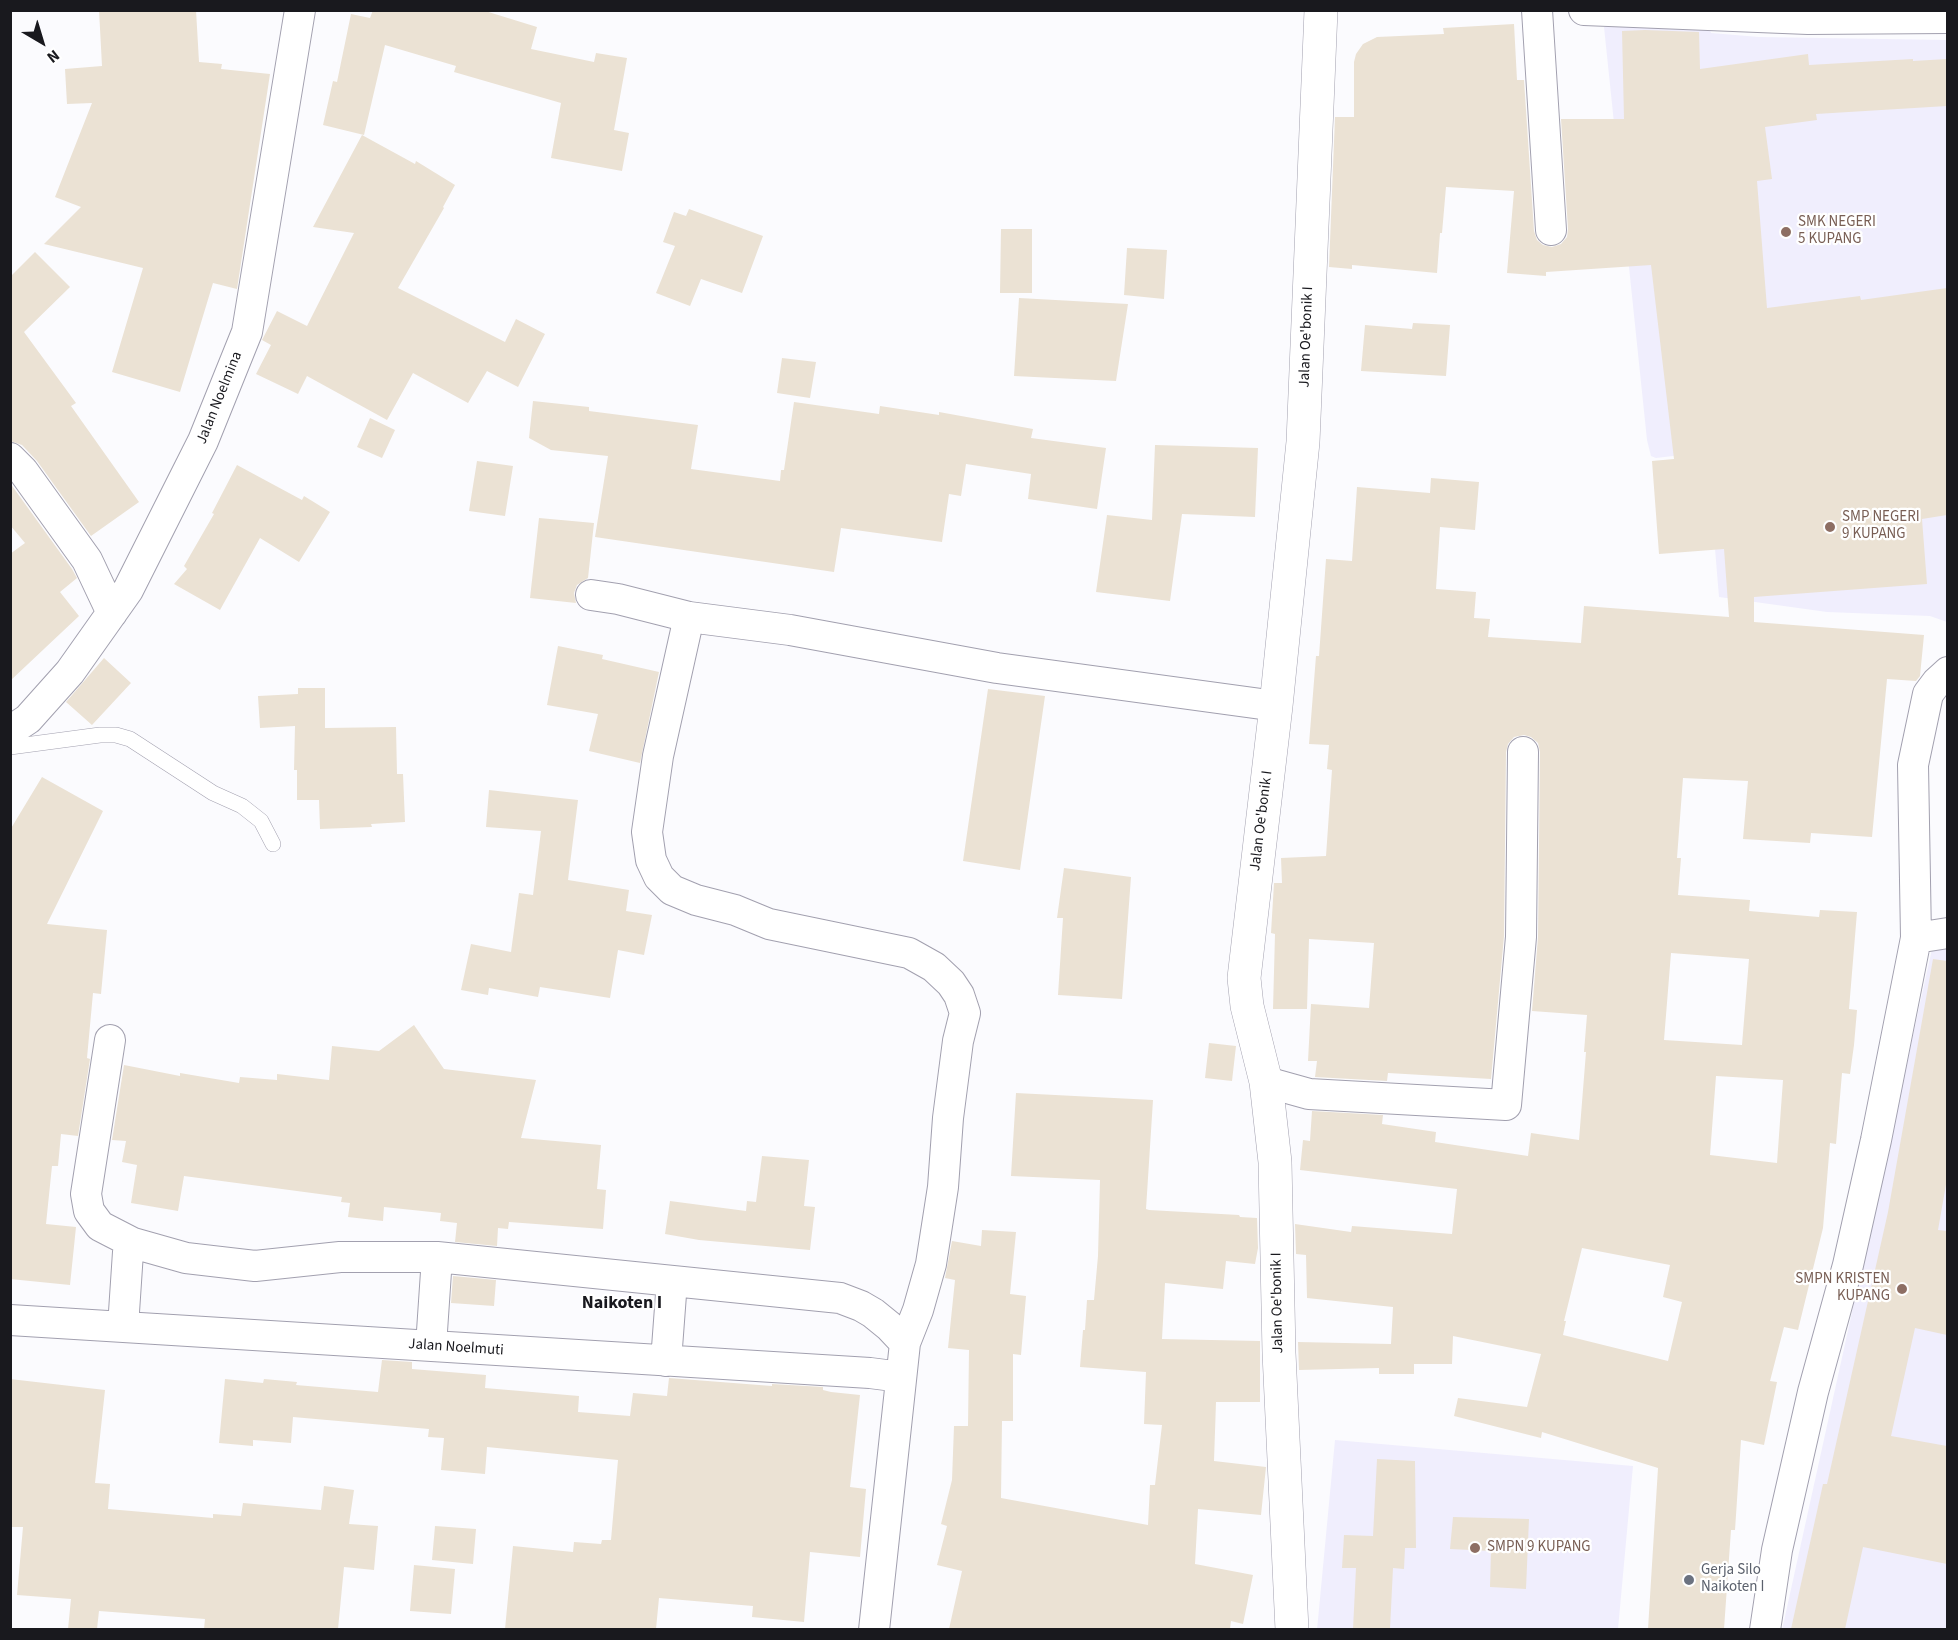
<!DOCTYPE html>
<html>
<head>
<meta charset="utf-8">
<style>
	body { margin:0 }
	#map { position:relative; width:1958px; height:1640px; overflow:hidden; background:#fbfbfe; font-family:"Source Sans 3",sans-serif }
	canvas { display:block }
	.frame { position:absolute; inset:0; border:12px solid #19191e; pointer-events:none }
	.north { position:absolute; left:12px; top:12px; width:60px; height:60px; -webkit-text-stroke:4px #fff; paint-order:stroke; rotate:142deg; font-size:16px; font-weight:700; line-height:24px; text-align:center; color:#19191e }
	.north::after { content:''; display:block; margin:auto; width:21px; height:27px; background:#19191e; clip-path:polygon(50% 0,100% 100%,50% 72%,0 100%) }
</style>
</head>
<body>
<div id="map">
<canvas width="1958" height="1640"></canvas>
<div class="frame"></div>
<div class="north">N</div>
</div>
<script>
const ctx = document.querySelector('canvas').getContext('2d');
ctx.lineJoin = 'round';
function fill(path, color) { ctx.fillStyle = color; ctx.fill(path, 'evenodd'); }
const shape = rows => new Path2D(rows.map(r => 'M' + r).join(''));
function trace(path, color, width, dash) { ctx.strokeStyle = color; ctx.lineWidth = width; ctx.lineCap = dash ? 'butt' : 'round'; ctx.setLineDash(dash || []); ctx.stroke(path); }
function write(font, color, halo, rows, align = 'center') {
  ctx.font = font + ' "Source Sans 3",sans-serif'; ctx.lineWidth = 4.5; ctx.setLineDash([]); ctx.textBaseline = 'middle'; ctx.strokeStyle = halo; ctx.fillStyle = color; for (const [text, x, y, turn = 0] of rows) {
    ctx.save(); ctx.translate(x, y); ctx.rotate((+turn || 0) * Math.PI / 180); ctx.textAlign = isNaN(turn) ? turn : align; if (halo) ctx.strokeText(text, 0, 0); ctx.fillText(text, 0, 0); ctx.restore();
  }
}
fill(shape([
	[1708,22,1711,33,1759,37,1947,40,1948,443,1945,443,1948,444,1947,622,1930,616,1827,612,1719,597,1707,452,1656,458,1651,456,1647,440,1604,27],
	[1947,946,1947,1629,1782,1630,1932,949],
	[1335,1440,1633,1466,1618,1629,1317,1630]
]), '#f0eefd');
fill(shape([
	[99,10,196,10,199,62,222,64,221,69,270,74,237,289,213,283,180,392,112,372,143,268,44,244,81,207,55,197,92,103,67,104,65,69,102,66],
	[373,10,482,10,537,27,531,49,594,62,596,53,627,58,614,130,629,133,622,171,551,158,561,103,454,72,456,66,385,45,364,135,323,125,333,81,337,82,351,14,370,18],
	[1514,24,1517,80,1524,80,1534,231,1537,240,1543,245,1552,247,1561,244,1567,237,1568,229,1561,119,1624,119,1622,31,1645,30,1699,32,1700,69,1808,54,1809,65,1913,59,1913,61,1947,59,1947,106,1816,114,1817,120,1765,127,1772,179,1757,181,1767,308,1860,296,1861,300,1947,288,1947,515,1922,519,1927,584,1754,597,1754,622,1924,635,1920,676,1916,681,1887,679,1872,837,1811,833,1810,843,1743,839,1748,781,1683,778,1677,858,1681,858,1678,895,1750,900,1749,911,1819,917,1820,910,1857,912,1849,1009,1857,1010,1854,1045,1850,1074,1842,1073,1836,1144,1830,1143,1823,1228,1798,1330,1784,1327,1770,1381,1777,1382,1764,1445,1741,1440,1735,1530,1731,1530,1724,1629,1648,1629,1658,1468,1542,1432,1541,1438,1454,1416,1458,1398,1527,1407,1541,1354,1453,1336,1452,1364,1414,1364,1414,1374,1379,1374,1379,1368,1299,1370,1298,1342,1391,1344,1393,1307,1307,1298,1306,1255,1296,1254,1295,1224,1351,1232,1352,1226,1452,1234,1457,1189,1300,1170,1303,1140,1310,1141,1312,1111,1383,1115,1382,1124,1436,1132,1435,1142,1528,1156,1531,1133,1579,1140,1586,1052,1584,1052,1587,1015,1532,1011,1538,937,1540,752,1538,743,1531,737,1524,735,1514,737,1508,744,1506,752,1504,936,1491,1079,1388,1073,1387,1081,1315,1077,1317,1061,1308,1061,1311,1004,1369,1008,1374,943,1309,939,1307,1009,1273,1009,1275,934,1271,933,1274,883,1282,883,1281,858,1326,856,1332,770,1327,769,1329,745,1309,744,1316,656,1319,656,1326,559,1352,561,1357,487,1430,493,1431,478,1479,482,1475,530,1440,527,1436,589,1476,592,1474,618,1490,619,1488,637,1581,643,1584,606,1729,617,1724,549,1659,554,1652,461,1674,459,1651,265,1546,272,1546,276,1507,273,1514,191,1446,187,1442,233,1440,233,1437,273,1352,265,1352,269,1329,267,1335,117,1354,117,1354,62,1356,54,1363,44,1377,37,1444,34,1443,28],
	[1671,953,1749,959,1742,1045,1664,1040],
	[1716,1076,1783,1080,1777,1163,1710,1155],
	[1582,1248,1670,1265,1663,1297,1682,1302,1668,1361,1563,1335,1566,1321,1564,1321],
	[362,135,415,164,416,161,455,185,443,207,444,208,398,288,505,342,516,319,545,334,518,387,487,371,468,403,413,373,387,420,307,376,298,394,256,374,271,345,262,340,277,311,307,326,354,233,313,227],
	[689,209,763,236,742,293,701,279,690,306,656,293,675,246,663,242,674,212,686,216],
	[1001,229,1032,229,1032,293,1000,293],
	[1127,248,1167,250,1164,299,1124,295],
	[35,252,70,287,24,332,76,403,71,406,139,502,91,536,37,461,22,445,10,441,10,277],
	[1019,298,1128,304,1116,381,1014,376],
	[1413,323,1450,325,1446,376,1361,371,1365,325,1412,329],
	[782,358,816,362,810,398,777,393],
	[533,401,589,407,589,411,698,425,691,469,780,481,781,470,784,470,794,402,879,414,880,406,939,415,939,412,1033,429,1031,438,1106,448,1097,509,1028,499,1031,474,966,464,961,496,949,494,942,542,841,528,834,572,595,537,608,456,551,450,529,438],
	[370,418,395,430,382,458,357,447],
	[1155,445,1258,448,1255,517,1182,514,1170,601,1096,592,1107,515,1152,520],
	[477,461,513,466,505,516,469,511],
	[237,465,302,500,304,496,330,512,299,562,260,538,220,610,174,584,187,569,184,566,214,514,212,513],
	[10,483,72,569,77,578,60,592,79,616,10,681,10,554,25,543,10,525],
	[539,518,594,523,588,578,577,585,574,593,576,603,530,598],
	[558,646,603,655,602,659,659,672,640,763,589,751,598,714,547,705],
	[104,658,131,683,92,725,66,702],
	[298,688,325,688,325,728,396,727,397,774,403,774,405,822,371,824,372,827,320,829,319,800,297,800,297,770,294,770,295,726,260,728,258,696,298,694],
	[988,689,1045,696,1020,870,963,861],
	[42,777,103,811,47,924,107,930,101,994,93,993,87,1058,90,1059,78,1136,61,1134,58,1166,52,1166,46,1224,76,1227,70,1285,10,1279,10,830],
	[489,790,578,800,568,880,629,890,626,911,652,915,644,955,618,950,610,998,540,987,538,997,489,988,488,995,461,990,471,944,511,952,519,893,533,895,541,831,486,827],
	[1064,868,1131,877,1122,999,1058,995,1063,918,1057,918],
	[1933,959,1947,961,1947,1179,1938,1230,1947,1231,1947,1335,1915,1328,1891,1436,1947,1446,1947,1564,1863,1547,1845,1629,1791,1629,1823,1484,1827,1484,1888,1212],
	[414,1025,444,1069,536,1080,521,1138,601,1145,597,1189,606,1190,603,1229,509,1222,508,1229,498,1228,497,1246,455,1242,457,1223,440,1221,441,1213,384,1207,383,1221,348,1217,350,1203,341,1202,342,1197,184,1176,178,1211,131,1203,137,1165,122,1162,126,1141,112,1140,124,1065,180,1076,180,1073,239,1083,240,1077,277,1080,277,1074,329,1080,332,1046,379,1051],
	[1209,1043,1236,1046,1232,1081,1205,1078],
	[1016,1093,1153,1100,1146,1209,1149,1210,1239,1215,1240,1217,1257,1218,1258,1248,1255,1264,1226,1261,1223,1289,1165,1283,1162,1339,1260,1341,1260,1402,1216,1402,1214,1461,1266,1467,1261,1515,1198,1509,1195,1564,1253,1575,1243,1624,1231,1621,1230,1629,949,1629,962,1571,937,1565,947,1526,941,1524,952,1480,954,1426,968,1426,969,1350,948,1348,955,1280,945,1278,952,1241,981,1246,982,1230,1016,1232,1010,1294,1026,1296,1021,1355,1013,1354,1013,1421,1002,1421,1001,1498,1148,1525,1150,1485,1155,1485,1162,1425,1144,1424,1146,1372,1080,1367,1083,1330,1085,1330,1087,1300,1094,1300,1098,1256,1100,1180,1011,1176],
	[762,1156,809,1160,804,1206,815,1207,810,1250,699,1240,665,1234,670,1201,746,1211,747,1201,756,1202],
	[453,1276,496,1280,494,1306,451,1303],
	[382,1360,412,1362,412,1369,486,1375,485,1388,579,1396,578,1412,630,1416,633,1393,667,1396,669,1378,772,1386,772,1384,823,1387,823,1390,831,1392,860,1395,850,1487,866,1489,860,1557,810,1552,804,1622,752,1617,753,1606,659,1598,656,1629,505,1629,513,1546,573,1552,574,1542,601,1544,602,1540,611,1540,618,1460,487,1447,485,1474,441,1470,444,1438,428,1437,429,1429,293,1417,291,1443,253,1440,253,1446,219,1443,225,1379,263,1383,264,1379,297,1382,296,1385,378,1392],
	[10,1379,105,1390,95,1483,110,1484,108,1509,213,1518,213,1514,241,1516,243,1503,321,1510,324,1486,354,1490,349,1524,378,1526,374,1570,344,1567,338,1629,204,1629,205,1619,99,1611,97,1629,68,1629,71,1599,17,1595,23,1527,10,1527],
	[1377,1459,1415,1461,1416,1548,1405,1548,1404,1569,1393,1568,1390,1629,1353,1629,1356,1568,1342,1568,1344,1535,1373,1536],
	[1453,1517,1529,1519,1526,1589,1490,1587,1491,1551,1450,1549],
	[435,1526,476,1529,473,1564,432,1560],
	[414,1565,455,1569,451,1614,410,1611]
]), '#ebe2d4');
const service = shape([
	[10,747,100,735,116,735,130,739,213,793,242,806,261,821,273,844]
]);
const minor = shape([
	[1537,10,1551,230],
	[1584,10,1808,19,1948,18],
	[10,458,23,471,87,560,112,613],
	[591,595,618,599,689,617,790,630,997,668,1276,706],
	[689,617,658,756,647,832,651,860,659,877,672,890,696,900,735,910,769,924,909,953,934,967,951,983,959,995,965,1013,958,1041,948,1118,943,1187,931,1264,918,1310,905,1343,874,1630],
	[10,731,28,719,70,672,128,590,203,441,247,332,300,10],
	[1916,938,1913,765,1928,694,1937,682,1948,672],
	[110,1040,86,1194,89,1211,100,1226,133,1243,186,1258,255,1266,340,1257,437,1257,840,1298,861,1306,873,1313,889,1326,905,1343],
	[1266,1082,1309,1094,1506,1105,1521,937,1523,752],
	[10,1320,870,1373,901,1377],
	[123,1327,128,1252,133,1243],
	[431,1346,437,1257],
	[666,1361,672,1281],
	[1765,1630,1777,1550,1813,1392,1848,1265,1876,1140,1916,938,1948,933]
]);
const tertiary = shape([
	[1292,1630,1279,1353,1275,1162,1266,1082,1247,1006,1244,978,1276,706,1303,442,1321,10]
]);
trace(service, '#a2a0af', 16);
trace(minor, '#a2a0af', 32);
trace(tertiary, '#a2a0af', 34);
trace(service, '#fff', 15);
trace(minor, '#fff', 30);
trace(tertiary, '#fff', 33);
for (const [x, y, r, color] of [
	[1786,232,6,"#8d6e63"],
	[1830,527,6,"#8d6e63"],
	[1902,1289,6,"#8d6e63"],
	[1475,1548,6,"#8d6e63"],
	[1689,1580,6,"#6b7280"]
]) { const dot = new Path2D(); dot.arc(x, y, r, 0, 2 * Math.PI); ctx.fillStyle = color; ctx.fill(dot); trace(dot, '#fff', 2); }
write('15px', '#785e54', '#fff', [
	["SMK NEGERI",1798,223],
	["5 KUPANG",1798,240],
	["SMP NEGERI",1842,518],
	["9 KUPANG",1842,535],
	["SMPN KRISTEN",1890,1280,"right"],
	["KUPANG",1890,1297,"right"],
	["SMPN 9 KUPANG",1487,1548]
], 'left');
write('15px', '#19191e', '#fff', [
	["Jalan Oe'bonik I",1307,337,-88],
	["Jalan Noelmina",220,398,-68],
	["Jalan Oe'bonik I",1262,821,-83],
	["Jalan Oe'bonik I",1278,1303,-91],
	["Jalan Noelmuti",456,1348,4]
]);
write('15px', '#5b616d', '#fff', [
	["Gerja Silo",1701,1571],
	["Naikoten I",1701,1588]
], 'left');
write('bold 18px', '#19191e', '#fff', [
	["Naikoten I",622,1304]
]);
</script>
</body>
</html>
